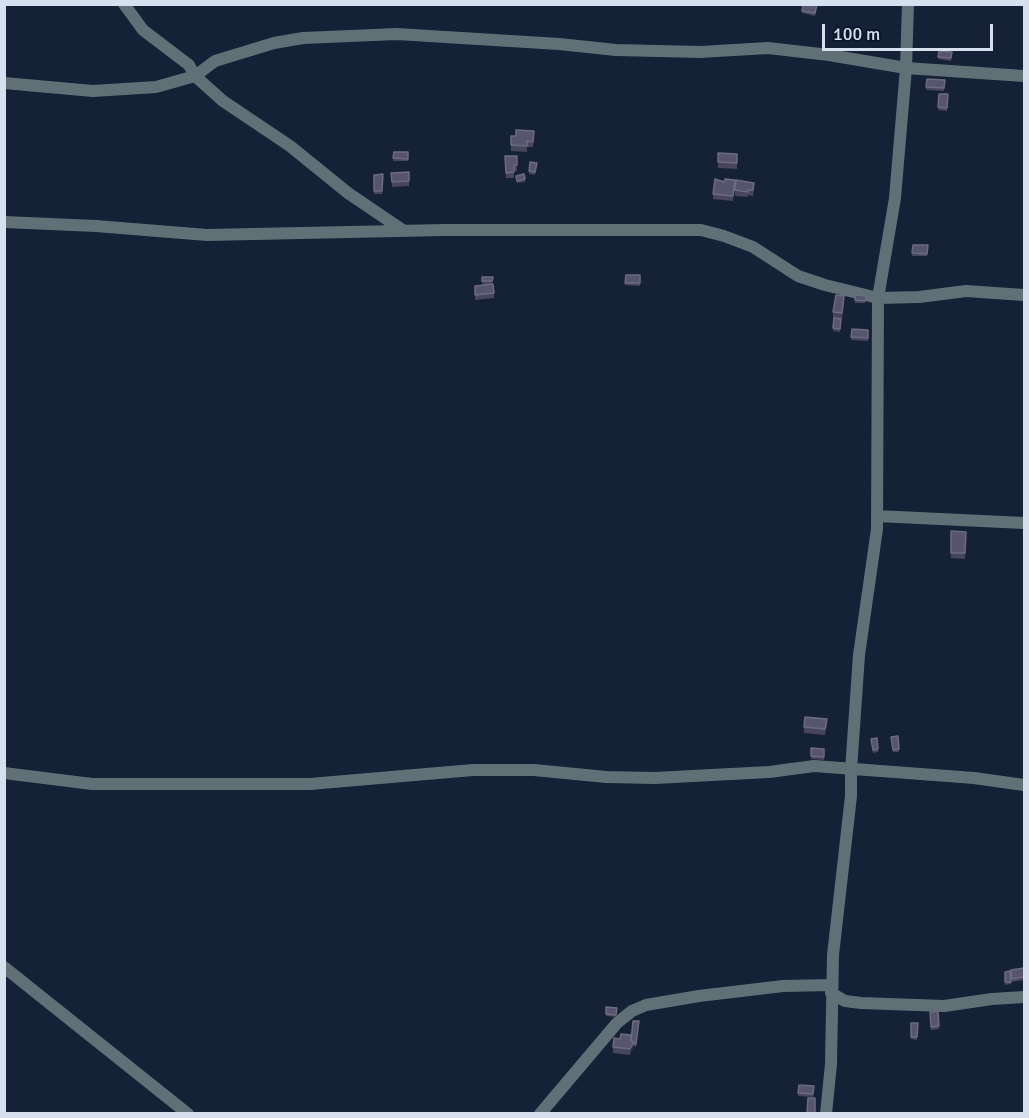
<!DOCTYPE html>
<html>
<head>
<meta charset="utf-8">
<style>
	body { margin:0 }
	#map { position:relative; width:1029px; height:1118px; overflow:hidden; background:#142136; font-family:Signika,sans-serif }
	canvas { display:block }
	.frame { position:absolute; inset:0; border:6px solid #d7e0ee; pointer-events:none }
	.scale { position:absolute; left:822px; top:24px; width:171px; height:27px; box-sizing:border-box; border:3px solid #d7e0ee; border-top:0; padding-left:8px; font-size:18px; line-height:21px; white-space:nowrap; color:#d7e0ee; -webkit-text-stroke:4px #0b182b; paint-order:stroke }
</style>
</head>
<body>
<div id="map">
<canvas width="1029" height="1118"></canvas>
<div class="frame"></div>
<div class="scale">100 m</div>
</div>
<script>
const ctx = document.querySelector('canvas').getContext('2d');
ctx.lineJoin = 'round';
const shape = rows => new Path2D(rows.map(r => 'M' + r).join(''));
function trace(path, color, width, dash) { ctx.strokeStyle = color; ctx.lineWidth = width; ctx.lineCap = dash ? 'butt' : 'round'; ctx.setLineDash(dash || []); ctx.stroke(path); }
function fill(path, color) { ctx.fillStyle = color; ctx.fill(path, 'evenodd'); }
trace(shape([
	[124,4,143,30,189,65,195,76,223,101,290,146,348,193,404,231],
	[4,83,93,91,156,87,195,76,215,61,274,43,303,38,397,34,559,44,616,50,700,52,768,48,829,55,906,68,1024,76],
	[4,222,96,226,207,235,444,230,701,230,724,236,753,247,798,276,825,285,878,298,919,297,966,291,1024,295],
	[877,516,1024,523],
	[4,773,92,784,310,784,473,770,534,770,606,777,655,778,769,772,814,766,974,778,1024,785],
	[4,967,188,1114],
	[831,993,845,1001,861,1003,944,1006,992,999,1024,997],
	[540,1114,617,1023,632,1011,646,1005,699,996,783,986,831,985],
	[826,1114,831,1064,833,955,851,796,851,770,859,655,877,529,878,298,895,198,906,68,908,4]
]), '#617076', 12);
fill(shape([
	[803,4,817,7,815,16,802,13],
	[939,51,952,52,951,61,938,59],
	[927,79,945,80,944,91,926,90],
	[939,94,948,94,947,111,938,110],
	[534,131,533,147,527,147,527,152,511,151,511,136,516,136],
	[394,152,408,152,408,161,393,161],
	[718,153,737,154,737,169,718,168],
	[505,156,517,156,517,171,514,171,514,178,506,178],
	[537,163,535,175,529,174,529,171],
	[409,172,409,186,392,187,391,173],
	[383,174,382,194,374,194,374,175],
	[516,176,525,179,525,182,517,183],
	[724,182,735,185,733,201,713,199,713,194],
	[754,188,753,196,748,195,748,197,735,196,735,190],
	[913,245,928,245,927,256,912,256],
	[626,275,640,275,640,286,625,285],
	[482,277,493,277,492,284,482,284],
	[475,286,494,293,494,298,475,300],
	[855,295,866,296,865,303,855,303],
	[844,302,842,319,833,318,833,312],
	[834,318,841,319,840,332,833,331],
	[852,329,868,330,868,341,851,340],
	[951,531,966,532,965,559,951,558],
	[827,724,825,735,804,733,804,727],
	[898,736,899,752,893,752,891,737],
	[871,741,878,749,878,752,873,753],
	[811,748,824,749,824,760,811,759],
	[1024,968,1024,980,1012,982,1011,973],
	[1010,971,1011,984,1005,985,1005,972],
	[606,1007,617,1008,616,1017,606,1016],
	[938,1011,939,1029,931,1030,930,1012],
	[639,1021,636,1047,634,1046,630,1055,613,1053,613,1047,620,1039,631,1035],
	[911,1023,918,1023,917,1040,911,1039],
	[799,1085,814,1086,813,1097,798,1096]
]), '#48455d');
fill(shape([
	[634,1042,634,1047,630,1055,630,1049]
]), '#2d2f47');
const building = shape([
	[803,4,817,4,815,13,802,11,803,4],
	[939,51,952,52,951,58,938,57,939,51],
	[927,79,945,80,944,88,926,87,927,79],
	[939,94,948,94,947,108,938,107,939,94],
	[516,130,534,131,533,142,527,141,527,146,511,145,511,136,516,136,516,130],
	[394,152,408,152,408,159,393,158,394,152],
	[718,153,737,154,737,163,718,162,718,153],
	[505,156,517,156,517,165,514,165,514,172,506,173,505,156],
	[530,162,537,163,535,172,529,171,530,162],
	[409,172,409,181,392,182,391,173,409,172],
	[383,174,382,191,374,191,374,175,383,174],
	[524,174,525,179,517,181,516,176,524,174],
	[715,179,724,182,725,179,735,180,733,196,713,194,715,179],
	[736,180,754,183,753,190,748,190,748,192,735,190,736,180],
	[913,245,928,245,927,254,912,253,913,245],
	[626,275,640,275,640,283,625,283,626,275],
	[482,277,493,277,492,281,482,281,482,277],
	[493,284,494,293,475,295,475,286,493,284],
	[836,295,844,296,842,313,833,312,836,295],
	[855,295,866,296,865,301,855,300,855,295],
	[834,318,841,319,840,329,833,328,834,318],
	[852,329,868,330,868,338,851,337,852,329],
	[951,531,966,532,965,553,951,553,951,531],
	[805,717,827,719,825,729,804,727,805,717],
	[898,736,899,749,893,750,891,737,898,736],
	[877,738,878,749,873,750,871,739,877,738],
	[811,748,824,749,824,757,811,756,811,748],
	[1024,968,1024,977,1012,979,1011,970,1024,968],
	[1010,971,1011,982,1005,982,1005,972,1010,971],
	[606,1007,617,1008,616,1015,606,1014,606,1007],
	[938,1011,939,1026,931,1027,930,1012,938,1011],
	[633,1021,639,1021,636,1044,633,1044,634,1042,631,1041,633,1021],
	[911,1023,918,1023,917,1037,911,1037,911,1023],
	[621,1034,631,1035,631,1041,634,1042,630,1049,613,1047,614,1038,620,1039,621,1034],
	[799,1085,814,1086,813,1094,798,1093,799,1085],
	[808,1098,815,1098,815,1113,807,1113,808,1098]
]);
fill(building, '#57556d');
trace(building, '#6b6b81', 1.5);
</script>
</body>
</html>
